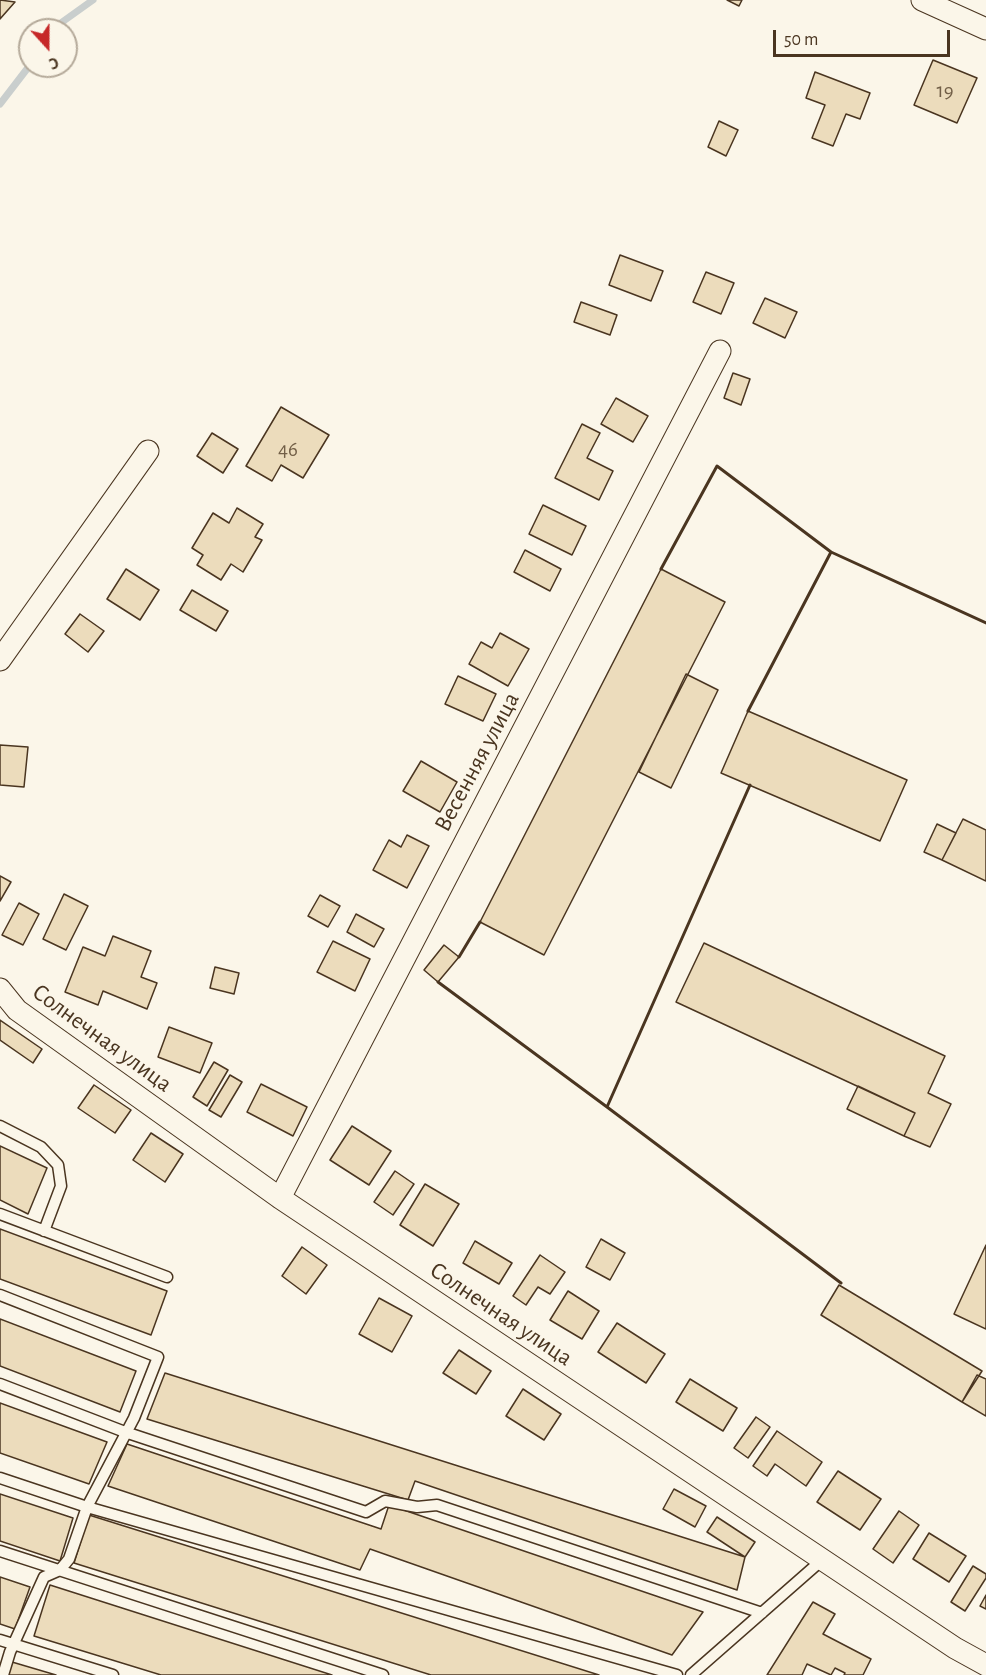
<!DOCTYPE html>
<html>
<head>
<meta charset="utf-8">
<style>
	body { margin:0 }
	#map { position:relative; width:986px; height:1675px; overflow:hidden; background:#fbf6e9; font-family:"Alegreya Sans",sans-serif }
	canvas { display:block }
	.north { position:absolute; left:18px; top:18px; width:60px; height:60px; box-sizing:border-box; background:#fbf6e9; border:2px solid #b4a999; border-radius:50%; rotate:159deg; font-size:16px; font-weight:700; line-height:24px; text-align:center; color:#4a3520 }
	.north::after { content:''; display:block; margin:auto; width:21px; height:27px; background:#c62828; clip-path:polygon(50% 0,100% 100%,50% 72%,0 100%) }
	.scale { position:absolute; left:773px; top:30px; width:177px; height:27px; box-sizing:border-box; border:3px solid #4a3520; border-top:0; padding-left:8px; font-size:18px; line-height:21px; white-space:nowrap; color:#4a3520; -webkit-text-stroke:4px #fbf6e9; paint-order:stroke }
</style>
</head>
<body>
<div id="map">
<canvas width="986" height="1675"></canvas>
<div class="north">С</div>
<div class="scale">50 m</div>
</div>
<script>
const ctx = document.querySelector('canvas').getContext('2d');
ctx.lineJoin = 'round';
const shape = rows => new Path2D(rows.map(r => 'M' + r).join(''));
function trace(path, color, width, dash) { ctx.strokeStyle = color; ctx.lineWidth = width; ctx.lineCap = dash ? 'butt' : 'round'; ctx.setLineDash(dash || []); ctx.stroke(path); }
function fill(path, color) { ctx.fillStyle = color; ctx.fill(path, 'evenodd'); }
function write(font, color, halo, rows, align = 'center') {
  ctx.font = font + ' "Alegreya Sans",sans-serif'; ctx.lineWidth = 4.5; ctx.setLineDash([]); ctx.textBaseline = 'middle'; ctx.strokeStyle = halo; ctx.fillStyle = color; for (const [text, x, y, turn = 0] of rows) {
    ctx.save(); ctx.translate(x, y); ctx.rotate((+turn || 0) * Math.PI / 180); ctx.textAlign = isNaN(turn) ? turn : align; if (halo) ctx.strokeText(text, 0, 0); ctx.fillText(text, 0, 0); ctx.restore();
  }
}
trace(shape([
	[51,30,93,0],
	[0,104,30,65]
]), '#c9cecd', 7);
const building = shape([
	[0,0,15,2,0,19,0,0],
	[727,0,742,0,739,6,727,0],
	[933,60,977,78,957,123,914,105,933,60],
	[815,72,870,93,860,119,846,114,833,146,812,138,825,105,806,98,815,72],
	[719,121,738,130,726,156,708,147,719,121],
	[620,255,663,271,651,301,609,285,620,255],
	[706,272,734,283,721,314,693,302,706,272],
	[765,298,797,312,785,338,753,323,765,298],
	[581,302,617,315,610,335,574,322,581,302],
	[733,373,750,379,741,405,724,398,733,373],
	[616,398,648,416,633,442,601,424,616,398],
	[281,407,329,435,303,478,281,465,272,481,246,466,281,407],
	[582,424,600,433,587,458,613,471,599,500,555,478,582,424],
	[212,433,238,449,223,473,197,456,212,433],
	[543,505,586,526,572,555,529,534,543,505],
	[237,508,263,524,255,537,262,540,243,572,231,564,221,580,197,565,203,555,192,548,213,513,229,523,237,508],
	[525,550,561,569,550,591,514,572,525,550],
	[126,569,159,590,140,620,107,599,126,569],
	[661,569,725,602,544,955,480,922,661,569],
	[192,590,228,611,216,631,180,610,192,590],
	[80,614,104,631,88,652,65,634,80,614],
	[500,633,529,649,508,686,469,664,481,642,492,648,500,633],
	[686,674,718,690,671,788,639,772,686,674],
	[458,676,496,694,483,721,445,704,458,676],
	[748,711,907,780,880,841,721,773,748,711],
	[0,745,28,747,24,787,0,785,0,745],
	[421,761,457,782,440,812,403,791,421,761],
	[963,819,986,830,986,881,942,860,963,819],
	[937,824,956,833,942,860,924,852,937,824],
	[407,835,429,846,407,888,373,870,389,840,401,847,407,835],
	[0,876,11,882,0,901,0,876],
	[64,894,88,906,66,950,43,939,64,894],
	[320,895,340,906,328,927,308,916,320,895],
	[19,903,39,914,23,945,2,935,19,903],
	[356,914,384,929,374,947,347,932,356,914],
	[113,936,151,951,141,977,157,983,147,1009,103,991,98,1005,65,992,83,947,105,956,113,936],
	[333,941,370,959,355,991,317,972,333,941],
	[704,943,945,1056,928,1093,951,1104,930,1147,904,1136,915,1113,676,1002,704,943],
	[444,945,459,957,438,982,424,970,444,945],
	[215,967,239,973,234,994,210,988,215,967],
	[0,1020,42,1049,33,1063,0,1040,0,1020],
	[169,1027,212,1043,200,1073,158,1057,169,1027],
	[214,1062,228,1070,207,1106,193,1097,214,1062],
	[230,1075,242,1082,221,1117,209,1110,230,1075],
	[261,1084,307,1107,293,1136,247,1112,261,1084],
	[94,1085,131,1110,115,1133,78,1108,94,1085],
	[858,1086,915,1113,904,1136,847,1109,858,1086],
	[352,1126,391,1151,369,1185,330,1160,352,1126],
	[151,1133,183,1154,165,1182,133,1160,151,1133],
	[0,1146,47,1168,28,1214,0,1200,0,1146],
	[395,1171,414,1184,393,1215,374,1202,395,1171],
	[425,1184,459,1204,433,1246,400,1225,425,1184],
	[0,1229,167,1291,151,1335,0,1279,0,1229],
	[601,1239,625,1253,610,1280,586,1267,601,1239],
	[475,1241,512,1263,499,1284,463,1263,475,1241],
	[986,1245,986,1329,954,1314,986,1245],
	[302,1247,327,1265,306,1294,282,1276,302,1247],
	[540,1255,565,1272,550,1294,538,1287,526,1305,513,1296,540,1255],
	[839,1285,982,1371,962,1402,821,1315,839,1285],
	[568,1291,599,1311,582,1339,550,1320,568,1291],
	[379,1298,412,1316,392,1352,359,1334,379,1298],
	[0,1319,136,1371,120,1412,0,1366,0,1319],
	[617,1323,665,1354,646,1383,598,1352,617,1323],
	[459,1350,491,1371,476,1394,443,1373,459,1350],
	[165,1373,745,1557,737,1590,415,1481,408,1500,147,1419,165,1373],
	[977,1375,986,1379,986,1416,962,1402,977,1375],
	[690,1379,737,1408,723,1431,676,1402,690,1379],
	[523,1389,561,1414,544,1440,506,1416,523,1389],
	[0,1403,107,1442,89,1484,0,1453,0,1403],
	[756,1417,770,1427,748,1458,734,1448,756,1417],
	[777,1431,822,1462,806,1486,775,1464,767,1476,753,1466,777,1431],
	[127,1444,381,1529,389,1505,703,1612,672,1655,370,1549,360,1570,108,1486,127,1444],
	[838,1471,881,1499,860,1530,817,1502,838,1471],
	[674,1489,706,1506,695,1527,663,1509,674,1489],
	[0,1494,73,1518,60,1561,0,1541,0,1494],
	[899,1511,919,1525,893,1563,873,1549,899,1511],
	[89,1515,599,1675,431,1675,74,1563,89,1515],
	[717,1517,755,1542,745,1557,707,1532,717,1517],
	[929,1533,966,1556,949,1582,913,1559,929,1533],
	[973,1566,986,1574,986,1578,965,1611,951,1602,973,1566],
	[0,1577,30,1587,15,1629,0,1624,0,1577],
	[50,1585,332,1675,161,1675,34,1636,50,1585],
	[986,1595,986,1609,980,1606,986,1595],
	[813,1602,835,1614,823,1634,871,1659,863,1675,844,1675,845,1673,835,1668,831,1675,807,1664,802,1675,767,1675,813,1602],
	[12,1662,56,1675,8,1675,12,1662]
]);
fill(building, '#ecdcbc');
trace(building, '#4a3520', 1.5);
const lane = shape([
	[0,1126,41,1147,58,1165,61,1186,44,1231],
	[0,1214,167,1277],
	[0,1295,158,1357,134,1418,87,1507,69,1559,60,1570,44,1577,10,1652,3,1675],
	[0,1384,125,1432,366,1512,385,1501,417,1507,437,1505,762,1613],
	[0,1478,87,1507,677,1675],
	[0,1551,383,1675],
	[0,1640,113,1675],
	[691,1675,822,1560]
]);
const street = shape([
	[922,0,986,29],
	[0,660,148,451],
	[0,989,17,1010,280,1198,955,1648,986,1665],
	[280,1198,720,351]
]);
trace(lane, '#4a3520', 13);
trace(street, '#4a3520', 23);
trace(lane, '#fbf6e9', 10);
trace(street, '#fbf6e9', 21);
trace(shape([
	[661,569,717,466,831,552],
	[748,711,831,552,986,623],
	[459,957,480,922],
	[438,982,607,1107,750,785],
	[607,1107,841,1283]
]), '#4a3520', 3);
write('21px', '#725f47', null, [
	["19",945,91],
	["46",288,450]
]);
write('24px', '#4a3520', '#fbf6e9', [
	["Весенняя улица",477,762,-62],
	["Солнечная улица",102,1038,36],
	["Солнечная улица",501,1314,34]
]);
</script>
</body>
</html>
